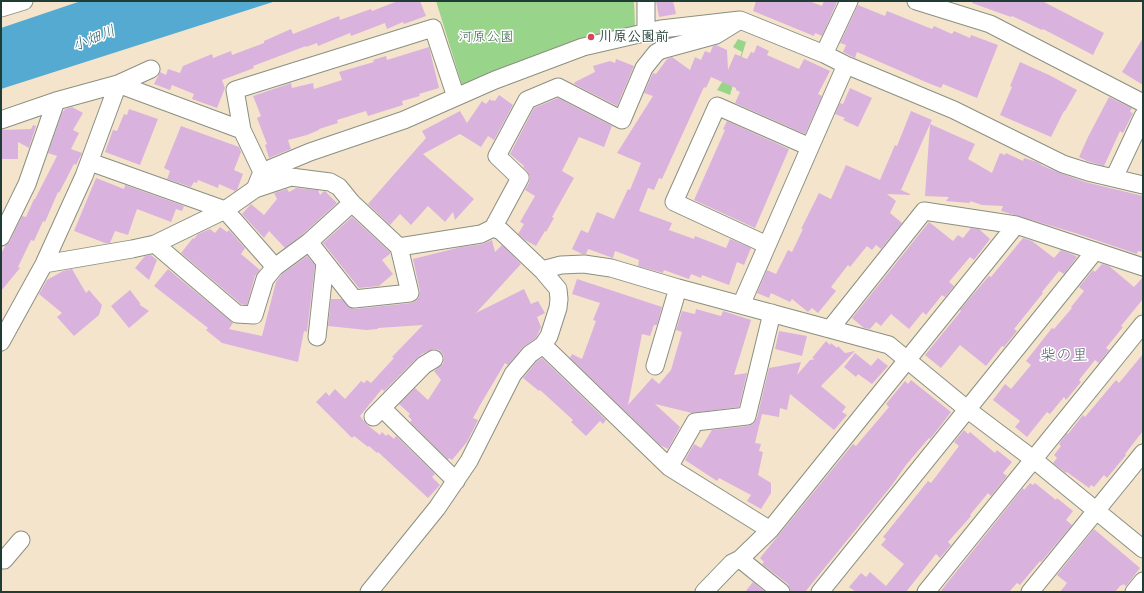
<!DOCTYPE html>
<html>
<head>
<meta charset="utf-8">
<style>
	body { margin:0 }
	#map { position:relative; width:1144px; height:593px; overflow:hidden; background:#f5e4cc; font-family:"Shantell Sans",sans-serif }
	canvas { display:block }
	.frame { position:absolute; inset:0; border:2px solid #1f3d34; pointer-events:none }
</style>
</head>
<body>
<div id="map">
<canvas width="1144" height="593"></canvas>
<div class="frame"></div>
</div>
<script>
const ctx = document.querySelector('canvas').getContext('2d');
ctx.lineJoin = 'round';
function fill(path, color) { ctx.fillStyle = color; ctx.fill(path, 'evenodd'); }
const shape = rows => new Path2D(rows.map(r => 'M' + r).join(''));
function trace(path, color, width, dash) { ctx.strokeStyle = color; ctx.lineWidth = width; ctx.lineCap = dash ? 'butt' : 'round'; ctx.setLineDash(dash || []); ctx.stroke(path); }
function write(font, color, halo, rows, align = 'center') {
  ctx.font = font + ' "Shantell Sans","Klee One",sans-serif'; ctx.lineWidth = 3; ctx.setLineDash([]); ctx.textBaseline = 'middle'; ctx.strokeStyle = halo; ctx.fillStyle = color; for (const [text, x, y, turn = 0] of rows) {
    ctx.save(); ctx.translate(x, y); ctx.rotate((+turn || 0) * Math.PI / 180); ctx.textAlign = isNaN(turn) ? turn : align; if (halo) ctx.strokeText(text, 0, 0); ctx.fillText(text, 0, 0); ctx.restore();
  }
}
fill(shape([
	[436,1,634,1,635,27,593,35,462,85],
	[738,39,746,42,730,95,717,90,726,76,732,77,742,52,733,47]
]), '#98d58a');
fill(shape([
	[81,1,276,1,1,89,1,28]
]), '#54aad1');
fill(shape([
	[398,1,420,1,426,16,404,24,403,22,387,29,385,23,351,36,350,33,318,46,317,43,306,47,306,46,253,66,254,68,222,80,225,88,217,108,192,99,194,94,172,85,170,90,154,84,160,72,166,75,168,69,180,73,183,66,212,54,213,58,231,51,232,55,264,43,264,41,291,29,293,34,339,16,340,20,371,9,372,11],
	[656,1,673,1,676,14,659,17],
	[756,1,809,1,822,6,824,1,837,2,822,36,815,33,814,36,753,11],
	[973,1,1042,1,1104,33,1093,55,1043,29,1042,30,1012,16,1011,17,972,3],
	[858,5,885,16,887,11,932,29,934,26,952,34,954,31,970,38,971,35,998,45,977,98,943,84,941,88,928,83,857,52,855,58,843,52,846,45,840,43],
	[1143,38,1143,85,1122,72],
	[716,45,727,50,728,70,735,54,747,59,751,52,754,53,757,45,769,51,767,55,799,69,804,59,830,71,818,94,822,96,805,134,735,103,740,92,736,90,736,88,711,77,706,88,704,87,662,179,659,178,654,190,648,188,639,211,672,223,669,230,694,239,695,236,726,248,730,239,751,248,744,265,737,262,729,285,702,275,701,278,691,274,689,279,664,270,663,273,638,266,639,260,615,251,613,258,588,249,586,254,582,254,572,249,581,230,588,233,597,212,614,219,628,189,630,190,641,163,617,153,653,96,644,93,653,73,656,74,667,59,672,57,690,70,695,57,701,60,705,51,710,53,713,46],
	[429,47,439,88,419,94,420,96,402,101,403,105,368,116,366,111,337,120,338,123,319,129,319,130,307,135,288,140,291,149,269,158,265,145,267,144,257,118,261,116,253,96,291,83,292,88,313,83,314,89,342,80,339,72,374,62,373,60,386,56,387,60],
	[616,59,634,66,617,106,574,84,575,82,595,72,593,66,610,61,615,63],
	[1020,62,1049,75,1077,90,1065,111,1064,111,1051,137,1000,115,1012,87,1010,86],
	[850,88,872,98,858,127,843,120,845,118,835,114,840,103,843,104],
	[499,95,513,105,494,140,488,136,481,147,460,134,423,154,474,199,455,220,453,212,445,222,428,206,411,225,400,214,390,225,368,204,426,138,422,131,460,111,467,123,482,101,486,104,490,99,492,101,493,100,495,101],
	[1109,97,1132,108,1130,112,1133,113,1123,133,1120,131,1104,166,1087,161,1079,157,1088,137],
	[558,98,612,126,604,147,579,137,562,171,574,178,552,217,554,218,546,232,545,231,536,246,525,240,518,234,524,224,520,222,535,196,525,190,529,183,530,177,527,171,523,167,524,166,510,154,534,108],
	[72,107,83,113,73,130,79,133,71,149,82,153,76,165,74,164,59,193,58,192,45,222,43,221,34,241,31,240,18,267,20,268,1,291,1,254,5,246,10,241,22,216,26,217,34,199,35,199,57,156,48,153,62,113,65,109],
	[129,109,158,119,140,165,105,152,113,130,117,131,124,114,127,115],
	[911,111,932,120,930,124,975,144,968,159,992,173,1000,153,1005,155,1006,153,1023,161,1024,158,1037,162,1043,166,1060,173,1085,182,1143,196,1143,252,1138,251,1137,254,1075,233,1001,211,1003,206,982,205,970,201,970,203,946,201,949,197,925,196,930,124,901,190,910,194,910,195,887,194,896,201,890,213,902,223,881,249,876,245,872,250,867,246,850,267,848,265,831,287,836,291,818,313,812,308,808,312,792,299,790,302,771,293,769,298,757,293,767,270,776,274,788,250,792,252,803,229,801,229,819,193,831,199,846,165,880,180,895,145,897,146],
	[727,121,789,149,755,228,694,200,725,130,723,129],
	[33,125,36,126,29,148,18,142,18,159,1,159,1,130,31,129],
	[181,126,239,147,241,152,234,170,243,174,237,190,235,191,219,184,218,188,198,180,197,183,194,182,191,187,167,179,170,171,164,168],
	[96,178,124,189,125,185,184,206,182,211,176,209,171,222,137,209,128,235,115,231,110,243,105,243,74,231],
	[296,188,318,190,320,195,324,191,326,192,337,203,303,234,285,248,269,231,264,238,242,214,251,204,264,215,277,199,274,193,287,189,289,192],
	[352,217,390,252,390,254,382,260,393,274,379,286,359,288,323,243],
	[929,222,953,241,958,235,963,238,971,228,979,229,990,239,974,260,970,257,949,282,954,286,945,297,942,295,926,315,923,312,909,329,891,314,881,326,876,322,870,329,864,328,852,318],
	[220,227,227,232,229,230,245,248,241,254,260,270,255,276,247,305,241,304,181,253,193,238,194,239,198,234,210,229,215,233],
	[1023,238,1032,241,1054,258,1061,250,1074,255,1077,257,1064,274,1059,271,1042,292,1043,293,1014,329,1017,331,1004,347,1002,346,986,366,960,345,941,368,925,355,961,311,960,310,970,298,989,276,991,277],
	[492,240,495,252,502,245,521,264,476,313,524,289,531,304,538,301,545,313,537,317,541,327,536,338,523,347,508,365,505,363,483,400,473,418,478,420,467,442,452,460,449,458,448,460,410,422,412,420,408,416,410,414,399,404,415,388,428,400,441,380,434,371,443,364,444,358,443,354,439,350,434,349,422,354,417,358,384,391,382,389,360,416,366,424,380,435,382,432,386,436,388,434,394,439,396,436,435,474,432,477,440,485,428,498,378,452,377,453,369,446,368,447,354,436,352,438,316,402,326,392,329,396,335,389,345,399,361,381,364,383,367,380,371,383,394,358,392,357,423,325,378,328,378,329,366,330,328,326,331,299,342,299,350,308,355,309,411,303,416,301,419,297,420,291,413,259,461,247,483,244],
	[151,255,157,260,149,280,135,268,145,256],
	[307,256,315,265,307,332,304,331,298,362,222,343,206,330,208,328,154,286,168,269,233,323,229,329,262,336,276,282,282,274],
	[1102,264,1109,266,1134,287,1143,277,1143,299,1121,326,1123,327,1106,348,1109,350,1099,363,1095,360,1079,380,1081,382,1066,400,1064,397,1050,414,1047,412,1027,437,1015,427,1020,421,993,400,1005,384,1011,389,1031,365,1026,361,1052,328,1054,329,1072,308,1071,307,1084,291,1079,287,1093,270,1095,272],
	[72,269,86,293,89,290,102,305,99,315,74,336,57,317,62,313,39,294,47,280,63,271],
	[577,279,662,307,657,325,654,325,650,336,642,334,628,405,652,378,659,384,671,370,682,332,676,330,682,311,695,314,696,309,721,316,723,311,751,320,734,375,747,373,739,407,692,413,655,404,680,427,668,449,660,445,570,358,572,354,582,359,596,321,593,320,600,303,572,294],
	[130,290,140,303,140,305,149,311,129,328,111,306],
	[779,331,807,336,802,356,775,349],
	[826,341,830,345,831,343,837,348,838,346,845,353,855,351,821,386,846,407,842,412,847,415,834,430,790,394,787,410,780,408,779,417,762,414,755,443,761,444,759,451,763,452,758,475,771,483,771,493,761,509,747,501,751,495,719,478,717,481,685,460,694,444,701,448,712,430,748,426,753,424,757,418,769,368,801,362,797,375,810,360,815,359,812,358],
	[855,353,871,366,878,358,888,366,872,384,858,374,856,377,844,367],
	[1143,354,1143,431,1125,454,1126,455,1107,478,1104,475,1094,487,1091,485,1089,488,1067,472,1066,473,1053,463,1057,458,1054,455,1061,446,1059,444,1067,433,1068,434,1083,415,1085,417,1116,380,1119,383],
	[542,358,606,420,603,424,600,421,586,436,571,422,573,420,540,390,539,391,523,378,537,361],
	[911,380,951,412,938,429,930,439,929,438,906,465,892,485,805,592,791,592,788,584,762,564,764,562,760,558,853,444,856,446,889,407,886,404,905,381,908,384],
	[964,430,968,434,970,432,995,453,997,450,1012,462,1003,473,1007,476,991,496,988,493,970,515,971,516,948,542,951,545,940,558,936,554,906,592,856,592,849,587,861,573,866,577,870,572,886,586,904,564,881,545,886,539,883,537,928,481,931,483,959,446,954,442],
	[1030,483,1033,485,1035,483,1056,500,1057,498,1073,511,1066,520,1072,525,1041,562,1040,561,1020,585,1017,583,1009,592,940,592,1023,488,1024,490],
	[1094,529,1140,568,1126,586,1123,584,1122,586,1121,585,1115,592,1060,592,1067,583,1057,575],
	[753,582,765,592,745,592]
]), '#dab2de');
const minor = shape([
	[916,1,990,24,1143,103],
	[1,8,24,1],
	[646,32,646,1],
	[824,54,849,1],
	[1,120,56,101,118,84,242,130,262,172,255,189,225,210,155,244,132,249,44,264],
	[242,130,235,90,433,28,456,97],
	[90,162,225,210,275,267,265,279,254,315,237,314,155,244],
	[262,172,310,152,404,120,495,80,583,47,661,29,740,20,824,54,846,65,954,110,1063,164,1088,172,1143,185],
	[1114,178,1143,116],
	[255,189,291,177,330,182,339,187,352,203,399,247,481,234,493,228,501,231,542,270,558,289,559,299,558,308,549,336,543,345],
	[493,228,520,178,497,156,527,100,558,87,622,120,644,68,656,53,661,50,716,35,737,22],
	[1,237,27,184,56,101],
	[309,242,354,299,410,293,399,247],
	[767,245,674,202,717,106,810,147],
	[275,267,309,242,352,203],
	[542,270,561,265,584,264,611,268,678,288,889,345,968,410,1033,459,1143,549],
	[741,305,846,65],
	[830,329,924,211,1016,225,1143,267],
	[317,337,325,263],
	[1,342,44,264,84,176,118,84,151,69],
	[655,366,678,288],
	[382,408,456,481],
	[373,417,424,365,434,359],
	[669,467,695,422,747,416,772,313],
	[740,559,781,592],
	[4,560,21,540],
	[369,592,437,508,469,461,513,374,530,354,543,345,669,467,770,530],
	[704,592,732,563,740,559,770,530,1016,225],
	[820,592,1095,251],
	[926,592,1143,324],
	[1030,592,1143,453],
	[1134,592,1143,581]
]);
trace(minor, '#8a9080', 19);
trace(minor, '#fff', 17);
for (const [x, y, r, color] of [
	[591,37,4,"#d1495b"]
]) { const dot = new Path2D(); dot.arc(x, y, r, 0, 2 * Math.PI); ctx.fillStyle = color; ctx.fill(dot); trace(dot, '#fff', 1.5); }
write('14px', '#3d634a', '#fff', [
	["河原公園",486,37]
]);
write('bold 14px', '#1f3d34', '#fff', [
	["川原公園前",599,37]
], 'left');
write('italic 15px', '#32636b', '#fff', [
	["小畑川",94,39,-22]
]);
write('16px', '#606670', '#fff', [
	["柴の里",1064,356]
]);
</script>
</body>
</html>
